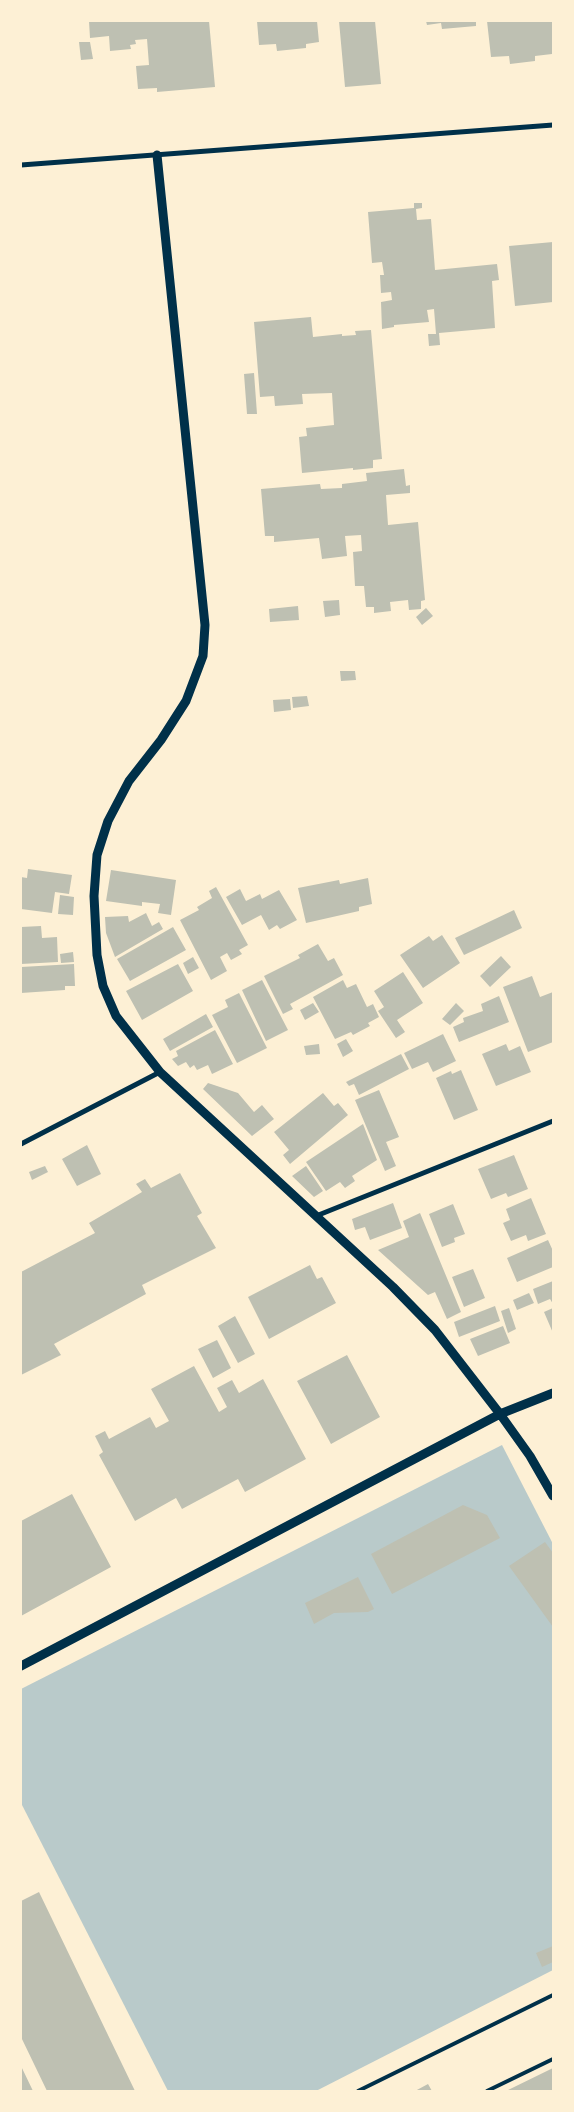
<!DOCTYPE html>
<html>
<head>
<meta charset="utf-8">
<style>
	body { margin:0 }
	#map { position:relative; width:574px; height:2112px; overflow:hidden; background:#fdf0d5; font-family:"PT Sans",sans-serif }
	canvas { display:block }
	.frame { position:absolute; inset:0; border:22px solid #fdf0d5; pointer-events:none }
</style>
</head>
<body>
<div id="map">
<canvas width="574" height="2112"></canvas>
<div class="frame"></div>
</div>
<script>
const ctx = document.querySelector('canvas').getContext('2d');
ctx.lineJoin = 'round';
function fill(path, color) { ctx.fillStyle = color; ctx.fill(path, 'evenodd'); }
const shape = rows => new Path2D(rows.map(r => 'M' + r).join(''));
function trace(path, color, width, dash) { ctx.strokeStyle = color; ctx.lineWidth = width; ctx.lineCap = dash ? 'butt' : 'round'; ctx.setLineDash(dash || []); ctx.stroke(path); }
fill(shape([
	[502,1445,553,1544,553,1970,316,2091,168,2091,21,1803,21,1689]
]), '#b9caca');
fill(shape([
	[89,21,209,21,215,87,157,92,157,88,138,89,136,66,149,65,147,39,135,40,136,44,130,45,131,49,110,51,109,36,90,38],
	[257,21,317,21,319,42,306,44,306,48,277,51,276,44,259,45],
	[339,21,375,21,381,84,345,87],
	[426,21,476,21,476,26,442,29,441,23,427,25],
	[487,21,553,21,552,54,535,56,535,61,510,64,509,56,491,57],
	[79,42,90,42,93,59,81,60],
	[414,203,422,203,422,208,416,209,417,220,431,219,435,270,497,264,499,280,492,281,495,328,439,333,440,345,429,346,428,334,436,334,434,309,427,310,429,322,394,325,394,327,382,329,381,302,392,300,391,292,381,293,380,275,384,275,382,262,372,263,368,212,414,208],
	[553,242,553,302,515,306,509,246],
	[311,317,313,337,342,334,342,336,356,335,355,331,371,330,382,459,373,460,373,468,353,470,353,468,302,473,299,437,307,436,306,428,334,425,332,393,302,394,303,404,275,406,274,396,260,397,254,322],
	[254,373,257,414,247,414,244,374],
	[404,469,406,486,410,485,410,493,386,495,388,525,418,522,425,600,421,601,421,609,409,610,408,600,390,602,391,611,374,613,374,607,366,607,364,586,355,586,353,552,362,551,361,535,345,536,347,556,322,559,319,538,274,542,274,536,265,536,261,489,320,484,321,489,342,488,342,484,367,481,366,473],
	[339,600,340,615,325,617,323,601],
	[298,606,299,620,270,622,269,609],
	[426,608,433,616,422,625,416,617],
	[340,671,355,671,356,680,341,681],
	[307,696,309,706,293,708,292,697],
	[290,699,291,710,274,712,273,700],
	[28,869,72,875,69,894,55,892,52,913,21,909,21,877,27,878],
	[111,870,176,880,171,915,158,913,160,904,142,902,142,906,106,901],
	[368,878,372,904,359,907,359,911,306,923,298,888,339,880,340,884],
	[216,887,248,945,239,950,242,954,231,960,227,953,220,957,227,971,211,980,180,920,199,910,197,907,212,898,209,891],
	[240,889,246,901,260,894,262,899,279,890,297,920,280,929,277,925,269,930,261,915,242,925,226,897],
	[60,895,74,897,73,915,58,914],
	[514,910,522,928,464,955,455,938],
	[146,913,152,926,159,922,163,929,115,957,106,933,105,917,128,916,129,922],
	[41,926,42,938,57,937,58,962,21,964,21,927],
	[173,927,186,950,130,981,117,959],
	[442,935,460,963,423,988,400,955,429,936,433,941],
	[318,944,328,961,334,958,343,975,290,1004,293,1009,283,1014,264,976,300,958,298,955],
	[73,952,74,962,61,963,60,954],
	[501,956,511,967,490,987,480,976],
	[193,957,199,968,188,974,183,963],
	[74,964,75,986,65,986,65,990,21,993,21,967],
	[178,964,193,991,142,1020,126,991],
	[403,972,423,1003,397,1020,405,1032,396,1038,378,1011,384,1007,374,991],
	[532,976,540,997,553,992,553,1042,528,1052,503,987],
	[262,980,288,1030,266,1041,242,990],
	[343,980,347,988,356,984,367,1007,373,1004,379,1017,368,1023,370,1026,353,1035,351,1032,335,1039,313,997],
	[239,993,267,1048,237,1063,212,1015,228,1007,225,1000],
	[499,996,509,1022,459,1042,453,1027,464,1022,463,1018,483,1011,481,1004],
	[313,1003,319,1012,305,1020,300,1010],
	[456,1003,464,1011,450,1025,442,1019],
	[206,1014,213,1027,170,1051,163,1039],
	[215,1030,233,1064,212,1074,208,1065,197,1070,194,1065,190,1068,186,1062,178,1066,172,1059,178,1056,176,1051],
	[443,1034,456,1061,433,1072,428,1062,412,1069,404,1053],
	[346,1039,353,1051,343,1057,337,1044],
	[319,1044,320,1054,306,1055,304,1046],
	[506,1044,509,1051,520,1046,531,1072,496,1086,482,1054],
	[401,1054,409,1069,359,1095,354,1084,349,1086,346,1082],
	[461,1070,478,1110,454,1120,436,1078,451,1071,452,1074],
	[208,1083,238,1093,254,1112,262,1105,274,1119,252,1136,203,1089],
	[379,1090,399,1137,386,1142,396,1166,385,1171,355,1100],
	[323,1093,334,1106,338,1103,348,1115,290,1164,283,1155,289,1150,274,1132],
	[363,1124,377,1160,352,1176,355,1181,345,1188,340,1182,326,1191,306,1162],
	[87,1145,101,1174,77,1186,62,1159],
	[514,1155,528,1189,508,1197,506,1193,491,1199,478,1169],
	[45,1166,48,1172,32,1180,29,1172],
	[306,1166,323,1191,314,1197,292,1176],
	[180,1173,202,1213,197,1216,216,1248,142,1285,146,1294,54,1344,61,1355,21,1375,21,1272,95,1233,89,1223,142,1192,136,1184,145,1179,151,1188],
	[531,1198,546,1234,528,1241,526,1235,511,1241,503,1223,510,1220,506,1209],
	[393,1203,402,1228,370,1240,365,1227,355,1230,352,1219],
	[453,1204,465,1234,454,1238,455,1242,442,1247,429,1214],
	[420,1213,461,1312,447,1319,435,1292,428,1295,378,1250,409,1237,403,1221],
	[548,1240,553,1251,553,1267,517,1282,507,1258],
	[310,1265,317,1279,322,1277,336,1303,269,1339,248,1297],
	[473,1269,485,1298,464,1307,452,1277],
	[553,1281,553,1304,550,1299,538,1304,533,1289],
	[529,1293,534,1303,517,1310,513,1300],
	[495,1306,500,1321,459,1337,454,1322],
	[509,1308,516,1329,508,1333,501,1311],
	[553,1308,553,1333,544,1312],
	[235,1316,255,1354,238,1363,218,1326],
	[503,1326,510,1343,478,1356,470,1339],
	[217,1340,231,1368,213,1378,198,1349],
	[347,1355,380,1417,331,1444,297,1381],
	[194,1366,219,1412,227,1407,217,1388,232,1380,239,1393,263,1379,306,1459,245,1492,238,1479,182,1509,176,1498,135,1521,99,1455,103,1452,95,1436,105,1431,109,1439,150,1417,156,1428,169,1421,151,1389],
	[72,1494,111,1567,21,1616,21,1521],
	[463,1505,487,1515,500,1538,392,1594,371,1554],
	[545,1542,553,1553,553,1627,509,1566],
	[358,1577,374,1609,368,1612,334,1613,314,1624,305,1603],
	[39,1892,135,2091,47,2091,21,2037,21,1901],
	[553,1946,553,1962,542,1967,536,1953],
	[21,2066,33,2091,21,2091],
	[553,2068,553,2091,506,2091],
	[428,2084,432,2091,415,2091]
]), '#bec0b2');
trace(shape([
	[358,2091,553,1995],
	[487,2091,553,2059]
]), '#003049', 4);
trace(shape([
	[21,165,553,125],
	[21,1144,160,1072],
	[316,1216,553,1121]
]), '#003049', 5);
trace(shape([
	[157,155,205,625,203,656,186,701,161,740,129,781,108,821,97,855,94,896,97,955,103,986,116,1016,160,1072,393,1287,435,1330,500,1414,530,1456,553,1496],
	[21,1666,500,1414,553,1393]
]), '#003049', 9);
</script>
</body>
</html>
